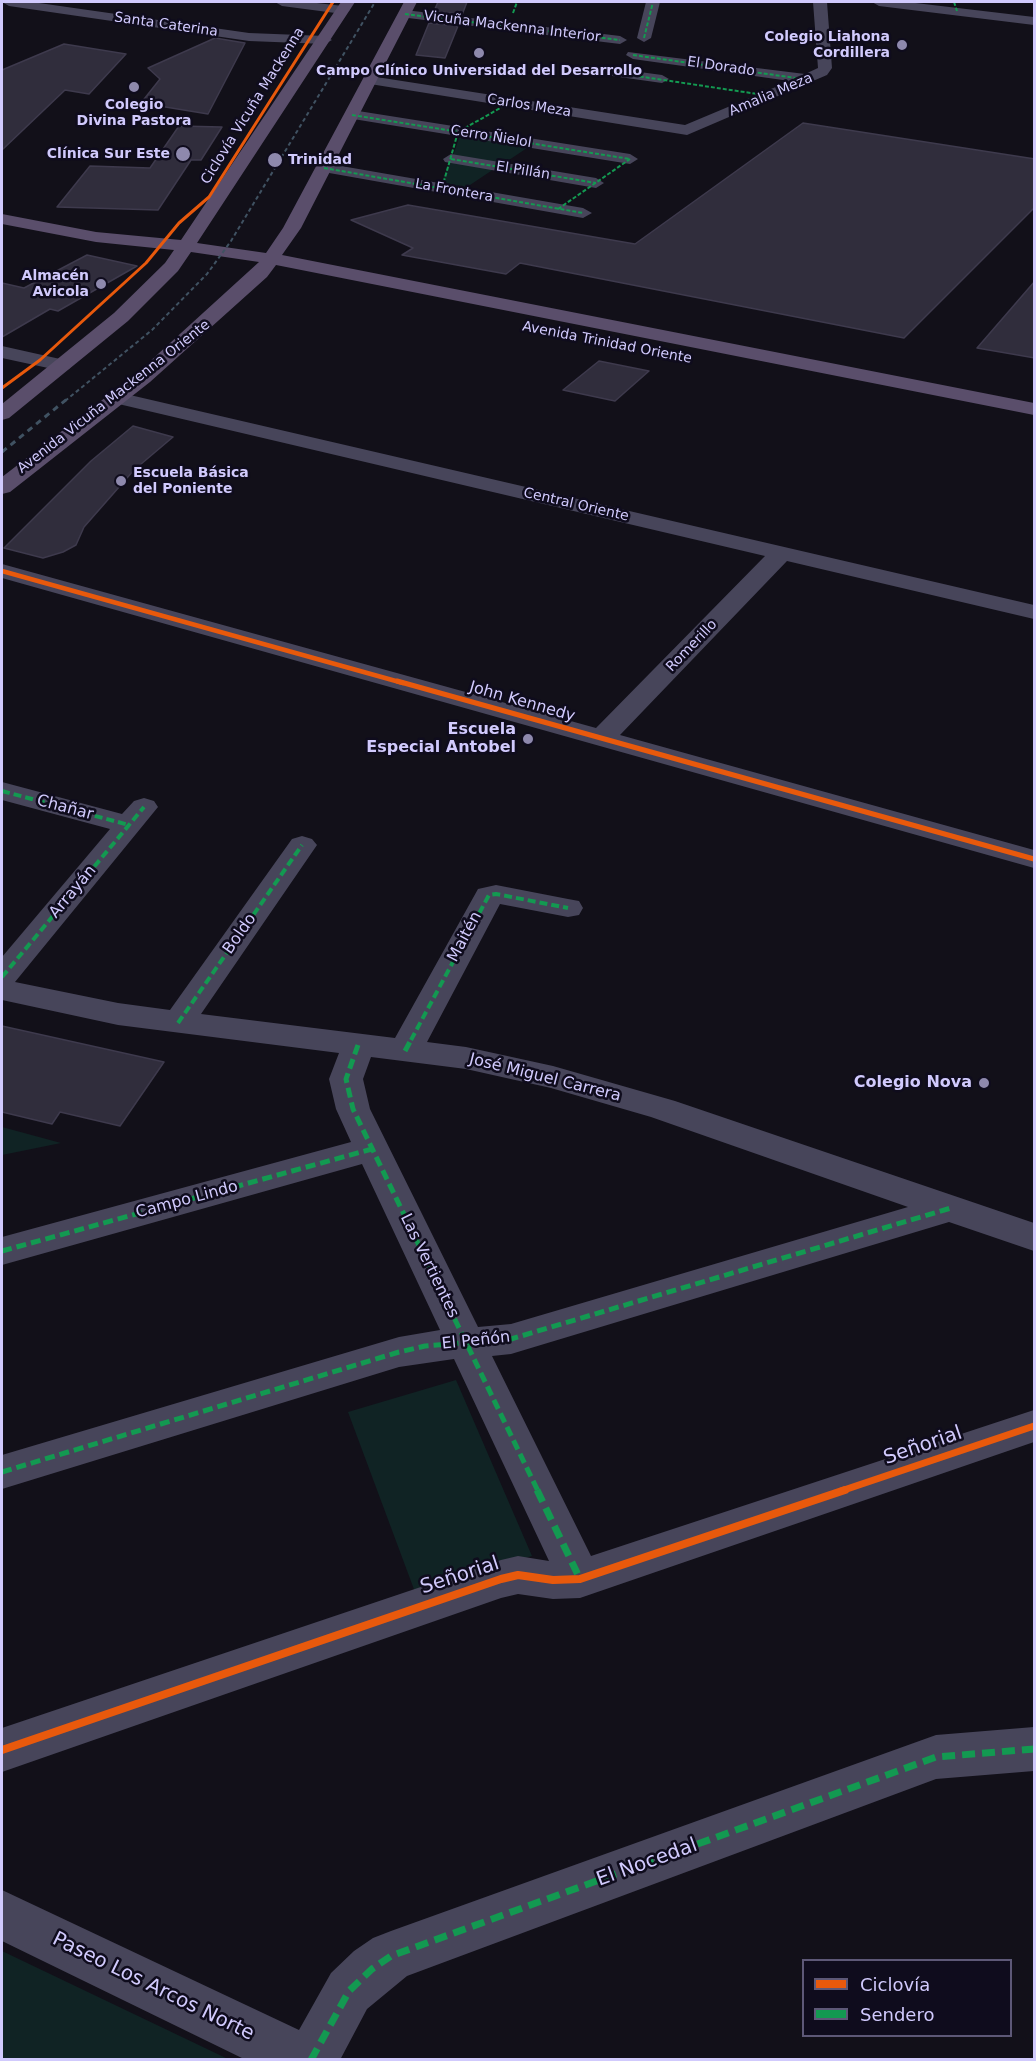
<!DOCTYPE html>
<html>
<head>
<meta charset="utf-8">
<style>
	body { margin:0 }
	#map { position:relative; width:1036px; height:2061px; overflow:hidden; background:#121019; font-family:"DejaVu Sans",sans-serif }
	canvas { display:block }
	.frame { position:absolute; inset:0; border:3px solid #d1cafd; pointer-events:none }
	.legend { position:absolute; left:802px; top:1959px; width:210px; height:78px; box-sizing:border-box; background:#0f0c1d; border:2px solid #5d5877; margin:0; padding:8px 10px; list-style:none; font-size:18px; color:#d1cafd }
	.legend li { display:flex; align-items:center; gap:12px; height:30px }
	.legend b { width:30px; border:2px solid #5d5877 }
</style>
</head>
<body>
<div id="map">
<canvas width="1036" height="2061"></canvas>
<div class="frame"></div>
<ul class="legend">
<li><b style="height:8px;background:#e8590c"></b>Ciclovía</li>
<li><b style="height:8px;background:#139951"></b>Sendero</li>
</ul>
</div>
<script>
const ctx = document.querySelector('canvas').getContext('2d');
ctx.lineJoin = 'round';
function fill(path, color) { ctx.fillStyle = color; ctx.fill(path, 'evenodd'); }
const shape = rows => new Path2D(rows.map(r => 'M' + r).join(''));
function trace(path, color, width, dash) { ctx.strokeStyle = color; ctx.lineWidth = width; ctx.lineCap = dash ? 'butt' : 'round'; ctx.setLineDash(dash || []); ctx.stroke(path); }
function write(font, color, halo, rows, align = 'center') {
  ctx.font = font + ' "DejaVu Sans",sans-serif'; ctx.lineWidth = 5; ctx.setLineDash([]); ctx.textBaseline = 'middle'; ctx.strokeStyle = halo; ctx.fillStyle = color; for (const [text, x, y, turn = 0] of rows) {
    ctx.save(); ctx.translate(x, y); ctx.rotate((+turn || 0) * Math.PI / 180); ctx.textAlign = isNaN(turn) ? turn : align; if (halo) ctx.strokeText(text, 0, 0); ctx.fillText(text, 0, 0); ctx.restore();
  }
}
fill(shape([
	[460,135,530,146,503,164,453,156],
	[449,162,494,169,464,189,441,185],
	[2,1127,61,1143,2,1155],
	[456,1380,532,1556,415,1592,348,1412],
	[2,1951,228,2059,2,2059]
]), '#102324');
const building = shape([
	[438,2,467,2,462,15,434,11,438,2],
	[429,23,458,26,445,58,416,55,429,23],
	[215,38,245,43,208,114,141,103,160,79,148,68,215,38],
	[64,44,126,54,89,94,65,90,2,150,2,70,64,44],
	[803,123,1035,159,1035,207,904,338,520,263,506,274,402,255,413,248,351,220,408,205,635,244,803,123],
	[179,126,222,127,201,160,191,160,158,210,57,207,90,166,150,168,179,126],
	[87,255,137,266,58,311,50,309,2,337,2,283,24,288,87,255],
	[1035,281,1035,358,977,348,1035,281],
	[599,361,649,371,615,401,563,390,599,361],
	[133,426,173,437,134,470,84,527,76,545,63,552,43,558,4,548,91,461,133,426],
	[2,1026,164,1062,120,1126,60,1112,52,1124,2,1112,2,1026]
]);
fill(building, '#302d3c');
trace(building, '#3e3a4d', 1.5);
fill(shape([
	[2,2,32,2,249,33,325,36,332,40,325,44,249,41,9,6,2,2],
	[275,2,308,2,343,6,350,10,343,14,282,6,275,2],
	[646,2,660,2,651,38,644,42,637,38,646,2],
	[813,2,827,2,832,68,827,75,687,135,370,84,363,80,370,76,685,125,790,81,633,59,626,55,628,52,805,74,818,68,813,2],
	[872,2,907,2,1034,17,1034,25,879,6,872,2],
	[405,10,620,36,627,40,620,44,400,17,398,14,405,10],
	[610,68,662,75,669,79,662,83,605,75,603,72,605,69,610,68],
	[352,110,630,154,638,159,630,164,347,118,344,115,352,110],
	[451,154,596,178,604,183,596,188,445,162,443,159,451,154],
	[324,163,583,208,592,213,583,218,318,171,316,168,318,165,324,163],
	[2,346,69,361,72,365,69,369,62,371,2,358,2,346],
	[117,392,1034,605,1034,619,787,561,620,735,1034,850,1034,868,2,578,2,564,596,728,765,556,110,402,107,398,110,394,117,392],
	[2,782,122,814,134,801,144,798,154,801,158,807,15,982,118,1003,170,1010,292,839,302,836,312,839,317,845,201,1014,395,1038,478,889,496,885,568,899,579,901,583,908,579,915,568,917,500,904,427,1042,466,1047,553,1066,675,1101,1034,1223,1034,1251,949,1222,511,1354,492,1356,591,1556,1034,1410,1034,1442,580,1598,553,1599,518,1594,501,1598,2,1772,2,1728,501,1560,518,1556,549,1561,454,1359,399,1367,2,1489,2,1455,399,1337,440,1330,362,1164,2,1265,2,1237,351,1142,336,1109,329,1079,339,1053,118,1025,2,1000,2,957,110,829,2,800,2,782],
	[371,1057,466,1069,551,1088,651,1117,908,1207,511,1324,478,1327,370,1109,363,1079,371,1057],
	[1034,1727,1034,1771,936,1779,407,1976,367,2009,340,2060,246,2060,2,1941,2,1890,299,2030,331,1973,354,1951,373,1938,391,1931,936,1735,1034,1727]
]), '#47455a');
fill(shape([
	[341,2,355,2,197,243,266,253,283,228,404,2,417,2,301,228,282,255,1034,403,1034,415,276,265,267,277,150,382,10,492,2,494,2,477,136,374,259,262,191,252,178,271,128,321,9,418,2,420,2,404,114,313,165,263,174,250,96,242,2,224,2,214,96,232,181,240,341,2]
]), '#5a4e6b');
trace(shape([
	[65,401,152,330,207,274,231,241,375,2]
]), '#405262', 2, [4, 3]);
trace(shape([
	[2,452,67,399]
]), '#405262', 3, [6, 5]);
trace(shape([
	[954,2,957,11],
	[513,13,517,2],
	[405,14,620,40],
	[644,38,653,2],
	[633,55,810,80],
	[610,72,771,96],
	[352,115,630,159],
	[451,159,596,183],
	[324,168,583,213],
	[442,188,458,132,509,103],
	[558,209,630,159]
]), '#139951', 2, [4, 2]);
trace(shape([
	[2,791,129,825],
	[2,977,144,807],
	[178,1023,302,845],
	[411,1040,489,895,496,894,568,908]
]), '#139951', 4, [8, 4]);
trace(shape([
	[358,1045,346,1079,353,1109,538,1491],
	[405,1051,412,1038],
	[2,1251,372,1149],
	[2,1472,399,1352,425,1346,511,1339,951,1208]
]), '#139951', 5, [10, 5]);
trace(shape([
	[537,1490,580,1579],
	[311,2060,349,1991,372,1969,391,1956,936,1757,1034,1749]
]), '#139951', 7, [13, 7]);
trace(shape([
	[2,388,40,360,146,263,179,223,209,197,333,2]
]), '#e8590c', 3);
trace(shape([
	[2,571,403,683]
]), '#e8590c', 4.5);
trace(shape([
	[397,681,1034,859]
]), '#e8590c', 5);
trace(shape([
	[841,1491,1034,1426]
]), '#e8590c', 7);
trace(shape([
	[2,1750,501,1579,518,1575,553,1580,580,1579,845,1490]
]), '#e8590c', 8);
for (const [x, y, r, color] of [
	[902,45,6,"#8e89ad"],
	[479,53,6,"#8e89ad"],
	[134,87,6,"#8e89ad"],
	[183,154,8,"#8e89ad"],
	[275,160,8,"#8e89ad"],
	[101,284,6,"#8e89ad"],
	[121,481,6,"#8e89ad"],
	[528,739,6,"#8e89ad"],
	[984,1083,6,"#8e89ad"]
]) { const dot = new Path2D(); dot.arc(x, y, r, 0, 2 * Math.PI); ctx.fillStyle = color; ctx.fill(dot); trace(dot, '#0f0c1d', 2); }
write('14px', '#d1cafd', '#0f0c1d', [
	["Santa Caterina",166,25,8],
	["Vicuña Mackenna Interior",512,27,7],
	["El Dorado",721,67,8],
	["Amalia Meza",771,95,-23],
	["Ciclovía Vicuña Mackenna",253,106,-58],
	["Carlos Meza",529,106,9],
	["Cerro Ñielol",491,137,9],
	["El Pillán",523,171,9],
	["La Frontera",454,191,10],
	["Avenida Trinidad Oriente",607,343,11],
	["Avenida Vicuña Mackenna Oriente",114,397,-38],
	["Central Oriente",576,505,13],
	["Romerillo",692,646,-46]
]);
write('bold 14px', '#d1cafd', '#0f0c1d', [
	["Colegio Liahona",890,37],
	["Cordillera",890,53],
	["Campo Clínico Universidad del Desarrollo",479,71,"center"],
	["Colegio",134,105,"center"],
	["Divina Pastora",134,121,"center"],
	["Clínica Sur Este",170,154],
	["Trinidad",288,160,"left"],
	["Almacén",89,276],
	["Avicola",89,292],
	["Escuela Básica",133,473,"left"],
	["del Poniente",133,489,"left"]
], 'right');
write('16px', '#d1cafd', '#0f0c1d', [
	["John Kennedy",522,702,16],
	["Chañar",65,808,15],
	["Arrayán",73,892,-50],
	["Boldo",240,934,-55],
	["Maitén",465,937,-62],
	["José Miguel Carrera",545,1078,14],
	["Campo Lindo",187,1200,-15],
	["Las Vertientes",429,1266,64],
	["El Peñón",476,1341,-6]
]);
write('bold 16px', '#d1cafd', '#0f0c1d', [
	["Escuela",516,730],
	["Especial Antobel",516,748],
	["Colegio Nova",972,1083]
], 'right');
write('20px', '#d1cafd', '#0f0c1d', [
	["Señorial",923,1446,-19],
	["Señorial",460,1576,-18],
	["El Nocedal",647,1863,-20],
	["Paseo Los Arcos Norte",153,1987,26]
]);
</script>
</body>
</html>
